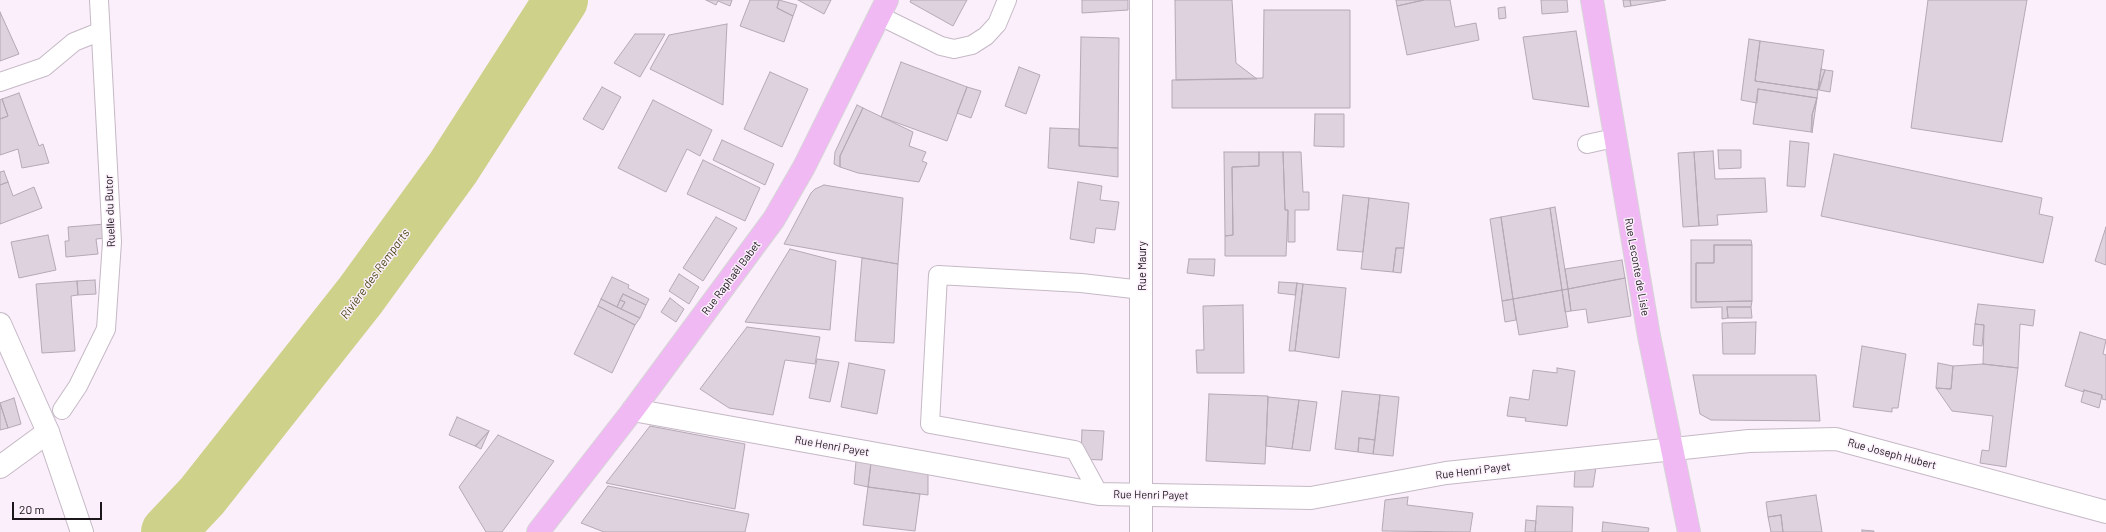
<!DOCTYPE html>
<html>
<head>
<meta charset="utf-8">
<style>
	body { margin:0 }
	#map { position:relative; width:2106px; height:532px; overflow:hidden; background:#fbeffb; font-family:Barlow,sans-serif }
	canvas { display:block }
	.scale { position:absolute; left:12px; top:502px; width:90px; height:18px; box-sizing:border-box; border:2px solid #1a161a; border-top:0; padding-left:5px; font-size:12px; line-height:14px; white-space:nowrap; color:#1a161a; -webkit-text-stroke:3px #fbeffb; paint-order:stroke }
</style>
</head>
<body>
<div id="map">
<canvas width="2106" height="532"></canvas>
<div class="scale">20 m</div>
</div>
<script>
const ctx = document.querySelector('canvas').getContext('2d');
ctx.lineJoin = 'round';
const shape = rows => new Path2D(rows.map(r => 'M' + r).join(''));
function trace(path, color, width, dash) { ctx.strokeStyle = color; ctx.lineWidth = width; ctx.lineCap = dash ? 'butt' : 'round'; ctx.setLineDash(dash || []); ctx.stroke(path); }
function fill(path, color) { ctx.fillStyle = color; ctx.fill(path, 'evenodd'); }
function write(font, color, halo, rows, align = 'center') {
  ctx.font = font + ' Barlow,sans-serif'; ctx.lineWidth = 3; ctx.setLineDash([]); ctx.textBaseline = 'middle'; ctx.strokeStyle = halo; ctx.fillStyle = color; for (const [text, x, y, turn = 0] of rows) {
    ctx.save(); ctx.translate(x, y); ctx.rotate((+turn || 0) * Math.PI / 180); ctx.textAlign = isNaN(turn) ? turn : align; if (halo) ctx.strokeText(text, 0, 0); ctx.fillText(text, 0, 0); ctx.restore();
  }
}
trace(shape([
	[168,532,202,496,360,296,453,168,561,0]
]), '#cdd189', 54);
const building = shape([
	[706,0,732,0,730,6,718,1,716,5,706,0],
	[750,0,779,0,777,8,793,16,784,42,740,26,750,0],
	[779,0,797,5,793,16,777,8,779,0],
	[798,0,831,0,824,14,798,0],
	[911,0,967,0,953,26,910,2,911,0],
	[1082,0,1128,0,1128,10,1082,13,1082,0],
	[1175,0,1232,0,1236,63,1257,79,1176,80,1175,0],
	[1396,0,1424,0,1397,6,1396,0],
	[1424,0,1450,0,1455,27,1476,23,1479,40,1407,55,1397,6,1424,0],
	[1541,0,1567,0,1568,12,1542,14,1541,0],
	[1623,0,1630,0,1631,6,1624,7,1623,0],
	[1630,0,1666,0,1631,6,1630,0],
	[1928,0,2027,0,2002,142,1911,128,1928,0],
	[1505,7,1506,18,1499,19,1498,8,1505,7],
	[1264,10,1350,10,1350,108,1172,108,1172,80,1263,78,1264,10],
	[0,12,19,54,0,61,0,12],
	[727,24,723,105,650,69,669,35,727,24],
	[1576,31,1589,107,1533,99,1523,37,1576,31],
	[635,34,665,34,640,77,614,63,635,34],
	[1081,37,1119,38,1118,148,1079,146,1081,37],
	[1749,39,1760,41,1755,81,1818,90,1817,98,1758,89,1757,103,1741,100,1749,39],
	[1760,41,1824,50,1818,90,1755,81,1760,41],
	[901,62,967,87,947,141,881,117,901,62],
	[1019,67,1040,75,1026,114,1005,106,1019,67],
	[1821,69,1825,70,1818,90,1821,69],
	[1825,70,1833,71,1830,92,1819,90,1825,70],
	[770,72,808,89,782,147,744,129,770,72],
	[602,87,621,97,603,130,583,119,602,87],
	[967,87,981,91,971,118,957,113,967,87],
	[1758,89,1817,98,1812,115,1811,132,1753,124,1758,89],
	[19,93,39,146,43,144,49,163,22,168,18,149,0,155,0,119,8,116,2,99,19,93],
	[1817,98,1812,133,1812,115,1817,98],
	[2,99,8,116,0,119,0,100,2,99],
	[653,100,712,130,700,156,687,149,666,192,618,168,653,100],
	[857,105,863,108,840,156,840,167,834,164,835,152,857,105],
	[863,108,913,132,909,146,926,152,922,161,927,163,919,182,858,173,840,167,840,156,863,108],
	[1315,114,1344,114,1344,147,1314,146,1315,114],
	[1050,128,1079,129,1079,146,1118,148,1118,177,1048,168,1050,128],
	[722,140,774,164,765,185,713,160,722,140],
	[1790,141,1809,143,1805,187,1787,186,1790,141],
	[1718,150,1741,150,1741,168,1719,169,1718,150],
	[1713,151,1715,179,1765,178,1767,212,1717,215,1718,225,1699,226,1694,152,1713,151],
	[1224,152,1259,152,1259,166,1232,167,1233,235,1225,236,1224,152],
	[1259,152,1283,152,1285,210,1288,210,1286,256,1225,256,1225,236,1233,235,1232,167,1259,166,1259,152],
	[1283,152,1301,152,1303,192,1309,192,1309,210,1295,210,1295,242,1288,242,1288,210,1285,210,1283,152],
	[1694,152,1699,226,1683,227,1678,153,1694,152],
	[1834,154,2042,198,2039,214,2053,217,2043,263,1821,216,1834,154],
	[703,160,760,188,745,221,687,194,703,160],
	[4,171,8,182,0,185,0,172,4,171],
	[8,182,13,196,34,187,42,208,0,224,0,185,8,182],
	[1078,182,1102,186,1100,200,1119,202,1115,230,1096,228,1094,243,1070,239,1078,182],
	[824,185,903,198,898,264,784,244,811,193,815,189,824,185],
	[1343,195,1369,198,1363,252,1337,250,1343,195],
	[1369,198,1409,203,1404,248,1396,248,1393,272,1361,269,1369,198],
	[1555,207,1568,289,1562,290,1550,208,1555,207],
	[1550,208,1562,290,1513,299,1501,217,1550,208],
	[716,217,737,228,703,281,683,268,716,217],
	[1501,217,1513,299,1502,301,1490,219,1501,217],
	[105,224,107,238,96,239,98,254,66,257,65,241,69,241,68,227,105,224],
	[2106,227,2106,265,2095,261,2106,227],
	[48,235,56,270,19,278,11,242,48,235],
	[1691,240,1751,240,1752,245,1714,245,1714,263,1696,263,1696,302,1752,301,1751,307,1727,307,1728,318,1722,319,1722,307,1691,308,1691,240],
	[1714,245,1752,245,1752,301,1696,302,1696,263,1714,263,1714,245],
	[1396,248,1404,248,1401,273,1393,272,1396,248],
	[790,249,836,261,830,330,745,322,790,249],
	[862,258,898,264,894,343,855,341,862,258],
	[1189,259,1215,259,1214,276,1187,273,1189,259],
	[1622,260,1625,278,1568,289,1565,269,1622,260],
	[679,274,699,287,689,304,669,291,679,274],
	[612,277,629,285,628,288,649,299,646,305,623,294,617,307,601,299,612,277],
	[1625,278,1631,316,1588,323,1586,309,1571,311,1568,289,1625,278],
	[95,280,96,294,78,295,77,281,95,280],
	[77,281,78,295,71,296,75,351,42,353,36,284,77,281],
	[1279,282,1297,283,1295,295,1278,293,1279,282],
	[1297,283,1303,284,1295,351,1289,351,1297,283],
	[1303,284,1346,288,1339,358,1295,351,1303,284],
	[1568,289,1571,311,1565,312,1562,290,1568,289],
	[1562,290,1568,327,1519,335,1513,299,1562,290],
	[623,294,646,305,640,318,621,309,625,302,620,300,623,294],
	[670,298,684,309,676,322,661,312,670,298],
	[601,299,617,307,640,318,635,325,598,306,601,299],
	[1513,299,1516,320,1505,322,1502,301,1513,299],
	[620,300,625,302,621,309,617,307,620,300],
	[1978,304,2035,310,2033,326,2020,324,2018,368,1983,364,1984,325,1975,324,1978,304],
	[1243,305,1244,373,1197,373,1196,350,1204,350,1203,306,1243,305],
	[598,306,635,325,612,373,574,354,598,306],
	[1727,307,1751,307,1752,318,1728,318,1727,307],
	[1756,322,1755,354,1723,354,1722,323,1756,322],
	[1975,324,1984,325,1982,346,1973,345,1975,324],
	[747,327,820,337,815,364,785,360,773,415,729,408,700,389,747,327],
	[2080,332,2106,340,2103,354,2106,355,2106,400,2102,399,2102,395,2084,390,2084,392,2065,386,2080,332],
	[1862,346,1906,354,1898,408,1892,408,1892,412,1853,407,1862,346],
	[817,359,839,362,830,402,809,398,817,359],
	[849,363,885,370,877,414,841,407,849,363],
	[1938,363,1953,366,1951,389,1936,388,1938,363],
	[1983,364,2018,368,2006,467,1980,463,1982,450,1989,451,1993,416,1952,411,1936,388,1951,389,1953,366,1983,364],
	[1557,368,1575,371,1567,426,1525,421,1526,418,1507,416,1510,397,1529,400,1533,370,1557,373,1557,368],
	[1693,375,1816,375,1820,421,1711,420,1700,414,1693,375],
	[2084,390,2102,395,2099,408,2081,402,2084,390],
	[1342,391,1380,395,1375,440,1359,438,1358,452,1335,449,1342,391],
	[1209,394,1268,396,1265,464,1206,461,1209,394],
	[1380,395,1399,397,1393,456,1373,454,1380,395],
	[1268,397,1299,400,1292,449,1266,446,1268,397],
	[14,398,21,424,8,428,0,403,14,398],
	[1299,400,1317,402,1310,451,1292,449,1299,400],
	[0,403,8,428,0,430,0,403],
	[457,417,489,431,475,446,449,435,457,417],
	[650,426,745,444,735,509,606,483,650,426],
	[1082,430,1104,431,1102,460,1081,459,1082,430],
	[489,431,481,449,475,446,476,446,489,431],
	[498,435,554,461,502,532,486,532,459,487,498,435],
	[1359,438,1375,440,1373,454,1358,452,1359,438],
	[856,461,871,463,868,487,854,484,856,461],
	[871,463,928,474,928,495,868,487,871,463],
	[1596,467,1593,487,1574,487,1575,470,1596,467],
	[608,486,749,514,745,532,604,532,581,523,608,486],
	[868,487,920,494,915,531,863,525,868,487],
	[1816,495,1822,532,1783,532,1781,515,1768,517,1766,502,1816,495],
	[1408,497,1407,505,1473,513,1470,532,1382,531,1385,500,1408,497],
	[1537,506,1573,507,1572,532,1535,532,1537,506],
	[1781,515,1783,532,1771,532,1768,517,1781,515],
	[1526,520,1536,521,1535,532,1525,532,1526,520],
	[1603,522,1649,528,1648,532,1602,532,1603,522],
	[1862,530,1874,531,1874,532,1862,532,1862,530]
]);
fill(building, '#ddd2de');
trace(building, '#b4a9b5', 1);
const lane = shape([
	[880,16,941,46,954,49,972,45,986,36,997,24,1007,0],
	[0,82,44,67,74,42,99,32],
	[1587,144,1614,138],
	[62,410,78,386,106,329,112,242,99,0],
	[1099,494,1075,450,930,424,938,275,1081,283,1142,290]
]);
const street = shape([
	[1141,0,1141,532],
	[48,432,82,532],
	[1674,449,1749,441,1836,439,2106,512]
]);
const secondary = shape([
	[0,324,48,432,0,467],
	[633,410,1099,494,1311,498,1446,473,1674,449]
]);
const primary = shape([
	[1592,0,1649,336,1689,532],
	[538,532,633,410,774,219,804,167,887,0]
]);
trace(lane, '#c5b9c5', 20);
trace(street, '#c5b9c5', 24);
trace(secondary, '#c5b9c5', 24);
trace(primary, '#d6d5d6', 24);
trace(lane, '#fff', 18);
trace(street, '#fff', 22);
trace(secondary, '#fff', 22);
trace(primary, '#f0b9f4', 22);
write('11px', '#1a161a', '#fbeffb', [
	["Ruelle du Butor",110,211,-92],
	["Rue Maury",1142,266,-90],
	["Rue Leconte de Lisle",1637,267,80],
	["Rue Raphaël Babet",731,278,-53],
	["Rue Henri Payet",832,446,10],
	["Rue Joseph Hubert",1892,454,15],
	["Rue Henri Payet",1473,471,-7],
	["Rue Henri Payet",1151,495,1]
]);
write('italic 12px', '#4b4c17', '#fbeffb', [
	["Rivière des Remparts",375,274,-54]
]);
</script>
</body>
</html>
